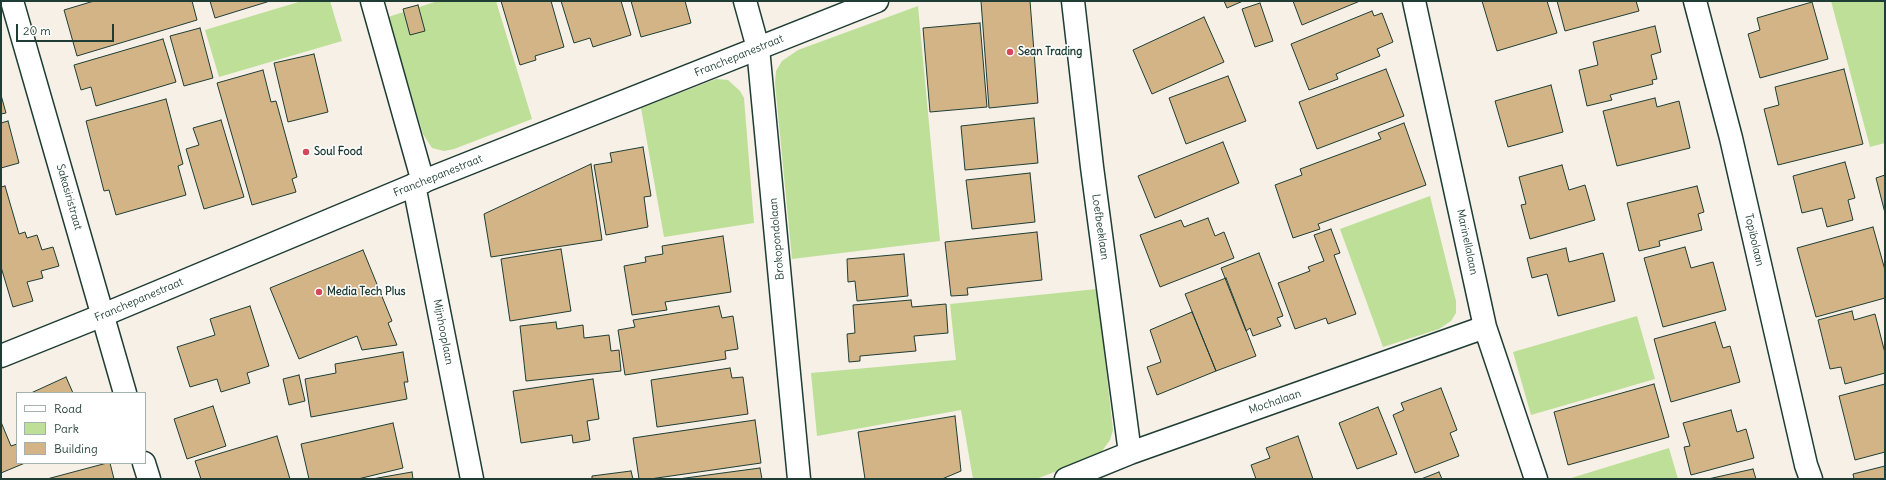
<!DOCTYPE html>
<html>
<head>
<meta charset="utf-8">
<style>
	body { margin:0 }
	#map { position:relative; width:1886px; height:480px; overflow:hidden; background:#f6f0e7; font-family:Delius,sans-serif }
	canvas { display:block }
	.frame { position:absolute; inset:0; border:2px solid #1f3d34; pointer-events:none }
	.legend { position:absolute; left:16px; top:392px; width:130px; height:72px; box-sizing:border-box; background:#fff; border:1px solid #a5b1ae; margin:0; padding:5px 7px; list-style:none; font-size:12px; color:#1f3d34 }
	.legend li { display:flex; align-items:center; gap:8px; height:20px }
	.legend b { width:20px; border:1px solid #a5b1ae }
	.scale { position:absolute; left:16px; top:24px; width:98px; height:18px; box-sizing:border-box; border:2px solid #1f3d34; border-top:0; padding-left:5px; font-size:12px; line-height:14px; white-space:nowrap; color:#1f3d34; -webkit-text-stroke:3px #fff; paint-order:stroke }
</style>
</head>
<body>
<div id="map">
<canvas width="1886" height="480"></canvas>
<div class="frame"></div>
<ul class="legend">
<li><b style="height:5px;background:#fff"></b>Road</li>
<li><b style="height:11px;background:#bddf98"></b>Park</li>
<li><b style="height:11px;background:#d2b486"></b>Building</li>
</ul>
<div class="scale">20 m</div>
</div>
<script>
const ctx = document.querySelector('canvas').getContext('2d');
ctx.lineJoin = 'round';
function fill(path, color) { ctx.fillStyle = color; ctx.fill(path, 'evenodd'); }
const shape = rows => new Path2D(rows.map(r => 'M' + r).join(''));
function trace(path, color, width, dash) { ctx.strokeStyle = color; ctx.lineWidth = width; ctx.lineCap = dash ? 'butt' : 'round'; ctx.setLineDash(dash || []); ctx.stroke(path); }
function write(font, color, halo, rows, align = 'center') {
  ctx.font = font + ' Delius,sans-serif'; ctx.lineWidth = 3; ctx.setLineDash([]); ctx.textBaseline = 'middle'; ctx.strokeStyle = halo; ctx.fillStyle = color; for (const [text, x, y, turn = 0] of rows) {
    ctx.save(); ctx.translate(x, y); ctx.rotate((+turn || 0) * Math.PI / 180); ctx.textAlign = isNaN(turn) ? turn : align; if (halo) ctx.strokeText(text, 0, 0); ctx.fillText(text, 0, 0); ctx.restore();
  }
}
fill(shape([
	[302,1,330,1,342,41,219,77,205,30],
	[438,1,496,1,532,119,454,149,444,151,432,148,423,134,388,17],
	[1885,1,1885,143,1870,147,1831,1],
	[918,6,940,241,792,259,775,83,776,71,782,61,798,50],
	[716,79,728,80,740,91,744,98,754,223,664,237,641,108],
	[1430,196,1456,301,1456,313,1451,321,1439,329,1383,347,1340,229],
	[1097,289,1113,430,1110,440,1102,451,1096,456,1036,479,973,479,961,410,817,436,811,373,956,360,950,304],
	[1637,316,1655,379,1531,415,1513,352],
	[1669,448,1678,479,1568,479]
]), '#bddf98');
const building = shape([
	[94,1,192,1,197,20,77,56,64,10,94,1],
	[210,1,270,1,215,18,210,1],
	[501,1,551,1,564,47,535,56,536,60,520,65,501,1],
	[561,1,621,1,631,35,593,47,590,38,574,43,561,1],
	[631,1,685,1,691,23,641,37,631,1],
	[981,1,1030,1,1038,103,989,108,981,1],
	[1224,1,1243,1,1227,8,1224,1],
	[1293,1,1360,1,1302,25,1293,1],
	[1482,1,1547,1,1557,33,1497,51,1482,1],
	[1557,1,1636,1,1639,11,1565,31,1557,1],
	[1812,2,1828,59,1760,78,1748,34,1760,30,1757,18,1812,2],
	[1260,3,1273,41,1255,47,1242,9,1260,3],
	[418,5,425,31,410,35,403,9,418,5],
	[1372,11,1374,16,1382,13,1393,42,1377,49,1380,56,1336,74,1338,79,1309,90,1291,44,1372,11],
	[1204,17,1224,62,1152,94,1133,50,1204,17],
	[980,23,987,107,930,112,923,28,980,23],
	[1655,26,1661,52,1651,55,1657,79,1652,80,1653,84,1610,95,1612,100,1587,106,1579,70,1598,65,1593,42,1655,26],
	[200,28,213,78,184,86,170,36,200,28],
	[163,39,176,82,96,106,91,87,81,90,74,65,163,39],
	[314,54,328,112,288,122,274,63,314,54],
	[1386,69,1404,116,1317,149,1299,102,1386,69],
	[1844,69,1863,144,1778,165,1764,109,1779,105,1775,87,1844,69],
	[263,70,271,102,276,101,297,177,292,179,296,192,252,205,217,83,263,70],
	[1228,76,1246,121,1186,144,1169,98,1228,76],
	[1551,85,1563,132,1508,147,1495,101,1551,85],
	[1,95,6,113,1,114,1,95],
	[1655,98,1657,107,1679,101,1690,148,1617,166,1603,111,1655,98],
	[166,99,183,164,178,166,186,195,116,215,109,190,104,191,86,121,166,99],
	[1034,118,1038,163,965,170,961,126,1034,118],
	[221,120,244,197,204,209,186,149,199,145,193,128,221,120],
	[8,121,19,163,1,168,1,123,8,121],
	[1404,123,1426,185,1318,224,1320,229,1293,238,1275,185,1302,175,1300,169,1381,139,1378,133,1404,123],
	[1223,142,1239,183,1155,218,1138,176,1223,142],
	[643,147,651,196,644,197,648,227,606,235,594,165,612,162,610,153,643,147],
	[1845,162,1855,198,1848,200,1853,220,1827,227,1822,208,1802,213,1793,176,1845,162],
	[591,164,602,240,491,257,484,214,591,164],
	[1562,165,1569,190,1585,185,1595,220,1530,239,1521,205,1526,204,1519,177,1562,165],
	[1030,173,1035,222,972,229,966,180,1030,173],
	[1885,175,1885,213,1876,178,1885,175],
	[5,186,19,234,25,232,27,238,37,235,42,250,53,247,59,266,41,271,43,278,27,282,33,301,13,307,1,267,1,187,5,186],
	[1697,186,1704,212,1698,214,1702,230,1659,241,1660,246,1639,251,1627,203,1697,186],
	[1208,218,1215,236,1224,232,1234,258,1160,287,1140,235,1181,220,1184,227,1208,218],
	[1873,227,1885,270,1885,298,1816,317,1797,248,1873,227],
	[1331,229,1340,253,1334,255,1356,314,1328,324,1326,318,1295,329,1278,283,1310,271,1308,267,1324,261,1314,235,1331,229],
	[1037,232,1042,280,967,288,968,295,951,296,945,242,1037,232],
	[723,236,731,292,665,302,667,310,632,315,624,266,646,262,645,257,663,254,662,246,723,236],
	[1685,247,1691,268,1713,262,1726,310,1663,327,1644,258,1685,247],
	[1566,248,1569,262,1603,253,1615,301,1558,316,1547,274,1532,278,1527,258,1566,248],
	[561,249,571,311,510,321,501,259,561,249],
	[363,250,392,321,388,323,397,345,362,350,357,336,299,359,270,288,363,250],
	[1259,253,1283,316,1277,318,1281,326,1253,336,1250,328,1246,331,1221,268,1259,253],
	[904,254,908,296,857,301,855,281,848,282,847,259,904,254],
	[1226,278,1256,356,1216,371,1185,294,1226,278],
	[911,300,912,307,946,304,948,333,914,336,916,351,860,356,860,361,849,362,847,334,855,333,853,305,911,300],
	[250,306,269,366,247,373,250,383,221,392,217,379,190,387,177,347,215,335,210,319,250,306],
	[719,306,722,318,733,316,738,349,725,351,726,359,625,375,618,330,635,327,633,320,719,306],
	[1852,311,1854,320,1875,314,1885,353,1885,373,1845,384,1841,367,1830,369,1818,320,1852,311],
	[1192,312,1216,371,1157,395,1147,367,1161,362,1150,330,1192,312],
	[556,322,557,329,583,325,584,338,609,335,611,351,619,350,621,371,526,381,520,326,556,322],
	[1715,322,1723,348,1730,346,1740,382,1671,402,1654,339,1715,322],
	[403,352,408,382,404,382,407,399,311,417,305,379,336,373,335,364,403,352],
	[730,368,732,378,743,377,748,414,657,427,651,380,730,368],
	[299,375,305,401,289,405,283,379,299,375],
	[66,377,73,393,31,393,66,377],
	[593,379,599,419,587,421,590,440,573,443,572,435,521,443,513,391,593,379],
	[1654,384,1669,437,1568,465,1554,412,1654,384],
	[1885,384,1885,452,1855,460,1839,396,1885,384],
	[1441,388,1457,430,1450,433,1459,456,1415,473,1393,415,1404,410,1401,403,1441,388],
	[213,406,226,446,187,459,174,419,213,406],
	[1378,407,1397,454,1357,469,1339,423,1378,407],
	[1731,410,1737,432,1746,429,1754,458,1691,475,1684,447,1690,446,1683,423,1731,410],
	[955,416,961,471,942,479,865,479,858,432,955,416],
	[755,420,761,463,650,479,639,479,633,438,755,420],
	[1,422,11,446,17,444,17,463,25,463,1,473,1,422],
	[393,423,403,468,358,479,309,479,301,444,393,423],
	[277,436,290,479,201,479,195,461,277,436],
	[1298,436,1313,479,1256,479,1251,465,1270,458,1266,448,1298,436],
	[107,463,110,463,114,479,47,479,107,463],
	[1885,466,1885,479,1854,479,1853,474,1885,466],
	[760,468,762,479,678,479,760,468],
	[1753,469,1756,479,1708,479,1753,469],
	[631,471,633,479,592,479,592,476,631,471],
	[412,472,413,479,372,479,412,472],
	[1439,472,1442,479,1421,479,1439,472]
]);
fill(building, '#d2b486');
trace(building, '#1f3d34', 1);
const street = shape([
	[12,1,125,393],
	[372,1,423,182],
	[745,1,758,48,799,479],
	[1073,1,1092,167,1130,453],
	[1414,1,1485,327,1536,479],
	[1695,1,1731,138,1806,465,1811,479],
	[414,185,472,479],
	[144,463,149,479],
	[1066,479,1130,453,1485,327]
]);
const secondary = shape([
	[1,356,103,315,414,185,877,1]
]);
trace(street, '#1f3d34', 25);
trace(secondary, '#1f3d34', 25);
trace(street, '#fff', 22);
trace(secondary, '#fff', 22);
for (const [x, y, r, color] of [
	[1010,52,4,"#d1495b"],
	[306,152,4,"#d1495b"],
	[319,292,4,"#d1495b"]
]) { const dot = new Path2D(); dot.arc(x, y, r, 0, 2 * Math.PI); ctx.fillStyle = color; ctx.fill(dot); trace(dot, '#fff', 1.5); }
write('bold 11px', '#1f3d34', '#fff', [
	["Sean Trading",1018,52],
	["Soul Food",314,152],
	["Media Tech Plus",327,292]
], 'left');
write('11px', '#1f3d34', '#fff', [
	["Franchepanestraat",739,56,-22],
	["Franchepanestraat",438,176,-22],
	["Sakasiristraat",69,197,74],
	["Loefbeeklaan",1100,227,82],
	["Brokopondolaan",777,239,-95],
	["Topibolaan",1754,240,77],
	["Marinellalaan",1467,242,78],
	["Franchepanestraat",139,300,-23],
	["Mijnhooplaan",443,332,79],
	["Mochalaan",1275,402,-19]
]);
</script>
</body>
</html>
